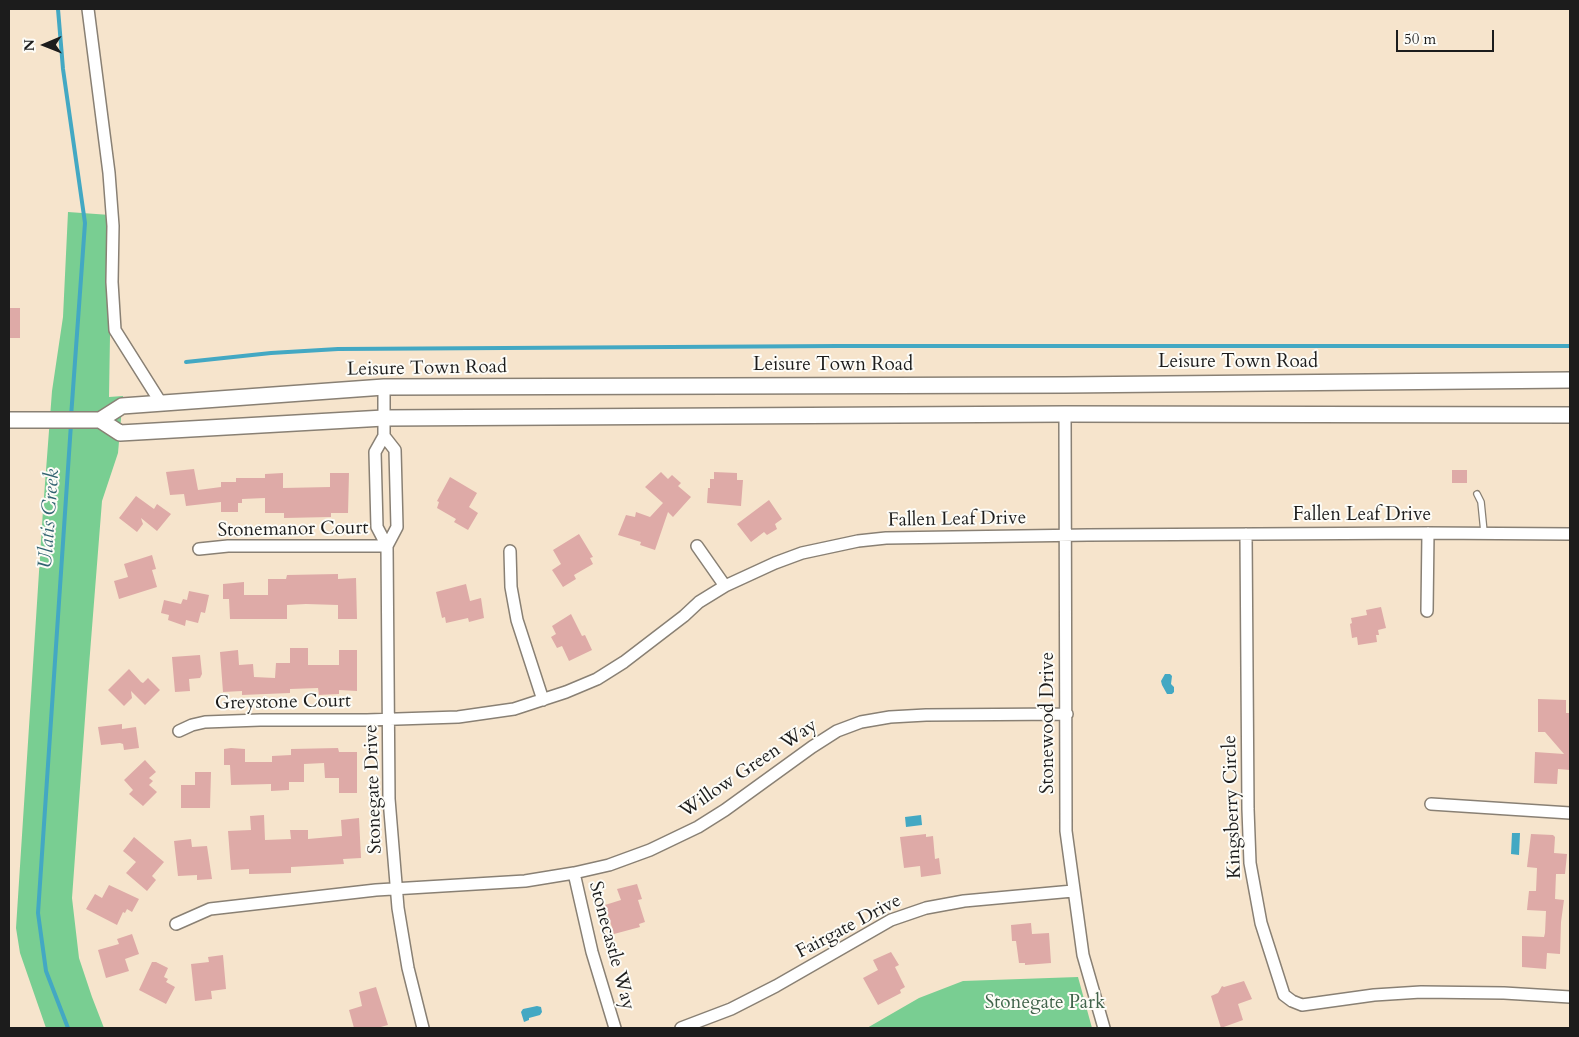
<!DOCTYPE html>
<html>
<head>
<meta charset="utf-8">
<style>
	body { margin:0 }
	#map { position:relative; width:1579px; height:1037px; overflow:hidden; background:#f6e4cc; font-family:Cardo,serif }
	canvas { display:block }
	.frame { position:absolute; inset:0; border:10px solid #1c1c1c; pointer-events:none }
	.north { position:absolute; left:20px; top:20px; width:50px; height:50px; -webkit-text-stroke:4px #fdfcf7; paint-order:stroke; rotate:269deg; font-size:14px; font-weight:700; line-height:20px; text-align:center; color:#1c1c1c }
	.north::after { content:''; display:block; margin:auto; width:18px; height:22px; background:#1c1c1c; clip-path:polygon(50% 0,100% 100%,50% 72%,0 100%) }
	.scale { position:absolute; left:1396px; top:30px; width:98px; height:22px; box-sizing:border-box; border:2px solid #1c1c1c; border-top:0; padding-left:6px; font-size:15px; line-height:18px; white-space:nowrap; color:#1c1c1c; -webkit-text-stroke:4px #fdfcf7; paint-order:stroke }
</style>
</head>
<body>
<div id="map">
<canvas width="1579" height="1037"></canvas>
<div class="frame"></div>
<div class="north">N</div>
<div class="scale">50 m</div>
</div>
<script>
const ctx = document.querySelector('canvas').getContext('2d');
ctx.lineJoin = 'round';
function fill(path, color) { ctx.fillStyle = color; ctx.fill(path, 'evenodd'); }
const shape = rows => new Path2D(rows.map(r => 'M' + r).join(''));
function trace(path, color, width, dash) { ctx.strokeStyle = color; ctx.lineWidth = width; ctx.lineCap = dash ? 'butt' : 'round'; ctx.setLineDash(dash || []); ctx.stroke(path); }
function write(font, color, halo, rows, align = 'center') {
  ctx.font = font + ' Cardo,serif'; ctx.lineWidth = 4; ctx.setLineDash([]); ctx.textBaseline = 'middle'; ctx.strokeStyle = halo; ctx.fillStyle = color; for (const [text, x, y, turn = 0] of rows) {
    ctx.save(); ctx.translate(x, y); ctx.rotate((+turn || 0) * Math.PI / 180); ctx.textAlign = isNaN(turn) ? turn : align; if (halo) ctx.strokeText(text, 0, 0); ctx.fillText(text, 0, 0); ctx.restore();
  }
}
fill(shape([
	[68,212,110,215,111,274,109,397,123,396,118,453,102,501,87,691,72,898,79,958,92,997,104,1028,46,1028,20,953,16,928,43,510,52,391,63,317],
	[1078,977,1092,1028,867,1028,919,998,963,981]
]), '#79ce92');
fill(shape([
	[1165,674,1170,674,1172,676,1171,684,1174,687,1174,692,1172,694,1167,694,1162,685,1161,681],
	[921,815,922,825,906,827,905,817],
	[1512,833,1520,833,1519,855,1511,854],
	[537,1006,541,1007,542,1012,540,1015,529,1018,529,1020,524,1022,521,1012,523,1009]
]), '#43a8c3');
trace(shape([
	[58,9,63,69,85,223,71,417],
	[186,362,271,353,338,349,838,346,1570,346],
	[68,1028,46,971,38,913,71,424]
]), '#43a8c3', 4);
fill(shape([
	[9,308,20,308,20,338,9,338],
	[194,469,198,490,221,487,221,482,236,482,236,478,265,478,265,474,283,473,283,488,330,487,330,473,349,473,348,513,331,513,331,517,284,518,284,513,265,513,265,498,242,499,242,503,238,503,238,512,221,512,221,502,186,506,184,494,170,495,166,472],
	[1452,470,1467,470,1467,483,1452,483],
	[661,472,668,479,672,475,681,483,678,486,691,497,673,517,668,512,655,550,640,545,641,542,618,535,626,515,635,517,636,512,650,517,663,503,645,487],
	[714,472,737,473,737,480,743,480,741,506,707,503,708,488,710,488,710,479,714,479],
	[450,477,477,493,469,507,478,513,468,530,454,522,456,519,437,508,439,502,437,501],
	[136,496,154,509,157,504,171,514,157,531,141,518,143,524,137,532,119,518],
	[769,500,782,519,775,524,777,529,767,535,764,532,751,542,737,524],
	[579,534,593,557,590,558,593,564,574,575,576,579,563,587,552,570,561,564,553,550],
	[152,555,156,569,152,570,157,587,119,599,114,581,128,577,124,564],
	[338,574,338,579,356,578,357,619,338,619,338,605,306,604,287,605,287,619,230,619,229,599,223,599,223,584,244,582,244,595,268,595,268,579,286,579,287,575],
	[466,584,470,601,481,598,484,618,469,622,468,618,446,623,445,617,442,618,436,592],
	[189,591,209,595,205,613,201,612,198,623,186,620,185,626,168,620,169,615,161,613,164,600,181,604,183,599,187,600],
	[1381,607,1386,628,1378,630,1379,635,1376,635,1377,642,1358,645,1357,637,1352,638,1350,624,1352,623,1351,618,1367,615,1366,610],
	[571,614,582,636,585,635,592,650,569,661,562,646,557,648,551,637,556,634,552,626],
	[290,648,308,648,308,665,339,665,339,650,357,650,357,691,339,690,339,694,319,695,318,688,290,689,290,693,242,695,242,691,223,692,220,652,238,650,239,665,253,664,254,677,275,678,276,663,290,663],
	[200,655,202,674,200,678,189,679,190,691,175,692,172,657],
	[129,669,141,682,143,683,148,678,160,690,145,705,131,691,132,698,124,706,108,690],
	[1538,699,1566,700,1566,713,1570,713,1570,770,1558,769,1557,784,1534,783,1535,752,1564,754,1545,732,1538,732],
	[122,724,122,729,136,727,139,748,124,750,123,744,120,743,101,745,98,727],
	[231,748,245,749,245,762,272,762,272,756,291,755,291,749,338,748,339,752,357,752,357,793,339,793,339,778,325,778,324,763,304,764,304,782,289,782,289,790,271,791,271,784,231,785,230,765,224,765,224,749],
	[145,760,156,772,149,778,153,781,149,785,157,792,143,806,129,794,133,790,124,780],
	[195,772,211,772,210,808,181,808,181,785,195,785],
	[264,815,265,840,291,839,290,830,308,830,308,839,342,836,341,820,359,818,361,858,343,859,344,864,291,867,291,873,249,874,249,869,231,870,228,831,251,830,250,816],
	[926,834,926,837,933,836,935,859,939,858,941,874,921,877,920,866,904,868,900,837],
	[1531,834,1553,835,1555,837,1554,853,1567,854,1565,874,1556,874,1555,899,1564,900,1561,922,1560,954,1547,953,1546,969,1522,967,1522,936,1544,937,1545,933,1546,911,1527,910,1529,891,1536,891,1537,868,1527,867],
	[134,837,164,862,152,876,156,880,147,891,126,873,136,862,123,851],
	[191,839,192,847,207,846,212,879,197,880,197,875,178,876,174,841],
	[637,884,642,899,638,900,645,922,639,924,640,927,614,934,605,905,621,900,617,889],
	[109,885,139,899,132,912,127,909,125,913,123,912,117,925,86,909,95,894,102,898],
	[1031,923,1032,934,1049,933,1051,963,1025,965,1025,963,1019,963,1016,941,1012,941,1011,925],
	[132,934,139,954,125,959,129,971,106,978,98,950,119,944,117,939],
	[891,952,899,965,895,967,905,987,900,990,901,993,878,1005,863,978,878,970,873,960],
	[223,955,226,989,211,991,212,999,195,1001,191,964,209,962,208,957],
	[152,962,156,962,168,968,164,977,168,979,166,982,175,987,166,1004,139,990],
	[1244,981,1252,999,1238,1004,1243,1020,1221,1028,1211,996,1218,993,1222,986,1224,987],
	[376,987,388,1025,377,1028,354,1028,349,1010,362,1006,359,992]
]), '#deaaa7');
const lane = shape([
	[1477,494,1481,502,1484,532]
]);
const street = shape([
	[88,9,109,173,113,226,112,282,115,330,161,403],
	[384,387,384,436,375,452,377,527,387,546,389,799,398,908,408,968,423,1028],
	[1065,414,1066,831,1083,955,1104,1028],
	[384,436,395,450,397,527,387,546],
	[1246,534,1248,809,1250,863,1261,923,1284,995,1292,1001,1302,1005,1374,995,1421,992,1504,993,1570,997],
	[697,546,725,586],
	[199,549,228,546,387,546],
	[510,551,511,587,517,620,543,700],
	[1427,611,1428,533],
	[179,731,192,725,205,722,260,720,367,720,458,717,514,709,566,692,597,679,624,662,684,616,699,602,725,586,775,563,802,553,858,541,886,538,1088,535,1428,533,1570,534],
	[1431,804,1570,813],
	[574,873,592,952,615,1028],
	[176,924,210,909,376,890,525,881,574,873,609,865,650,850,698,827,725,810,812,747,837,731,861,722,890,717,926,715,1067,714],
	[681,1028,731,1009,776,986,891,920,926,908,964,901,1073,891]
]);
const secondary = shape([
	[9,420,100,420,122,406,384,387,1065,385,1570,380],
	[100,420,120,433,384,418,1065,414,1570,415]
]);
trace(lane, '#898074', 8);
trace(street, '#898074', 14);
trace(secondary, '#898074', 18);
trace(lane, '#fff', 5.5);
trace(street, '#fff', 11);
trace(secondary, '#fff', 15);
write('19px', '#1c1c1c', '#fdfcf7', [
	["Leisure Town Road",1238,363],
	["Leisure Town Road",833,366],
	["Leisure Town Road",427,369,-1],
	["Fallen Leaf Drive",1362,516],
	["Fallen Leaf Drive",957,520,-1],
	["Stonemanor Court",293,530,-1],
	["Greystone Court",283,703,-1],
	["Stonewood Drive",1049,723,-90],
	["Willow Green Way",749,769,-34],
	["Stonegate Drive",374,789,-92],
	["Kingsberry Circle",1233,807,-92],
	["Fairgate Drive",849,927,-28],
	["Stonecastle Way",611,946,75]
]);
write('19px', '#41634b', '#fdfcf7', [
	["Stonegate Park",1045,1004]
]);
write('italic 20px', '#306270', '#fdfcf7', [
	["Ulatis Creek",50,519,-86]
]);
</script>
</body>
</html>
